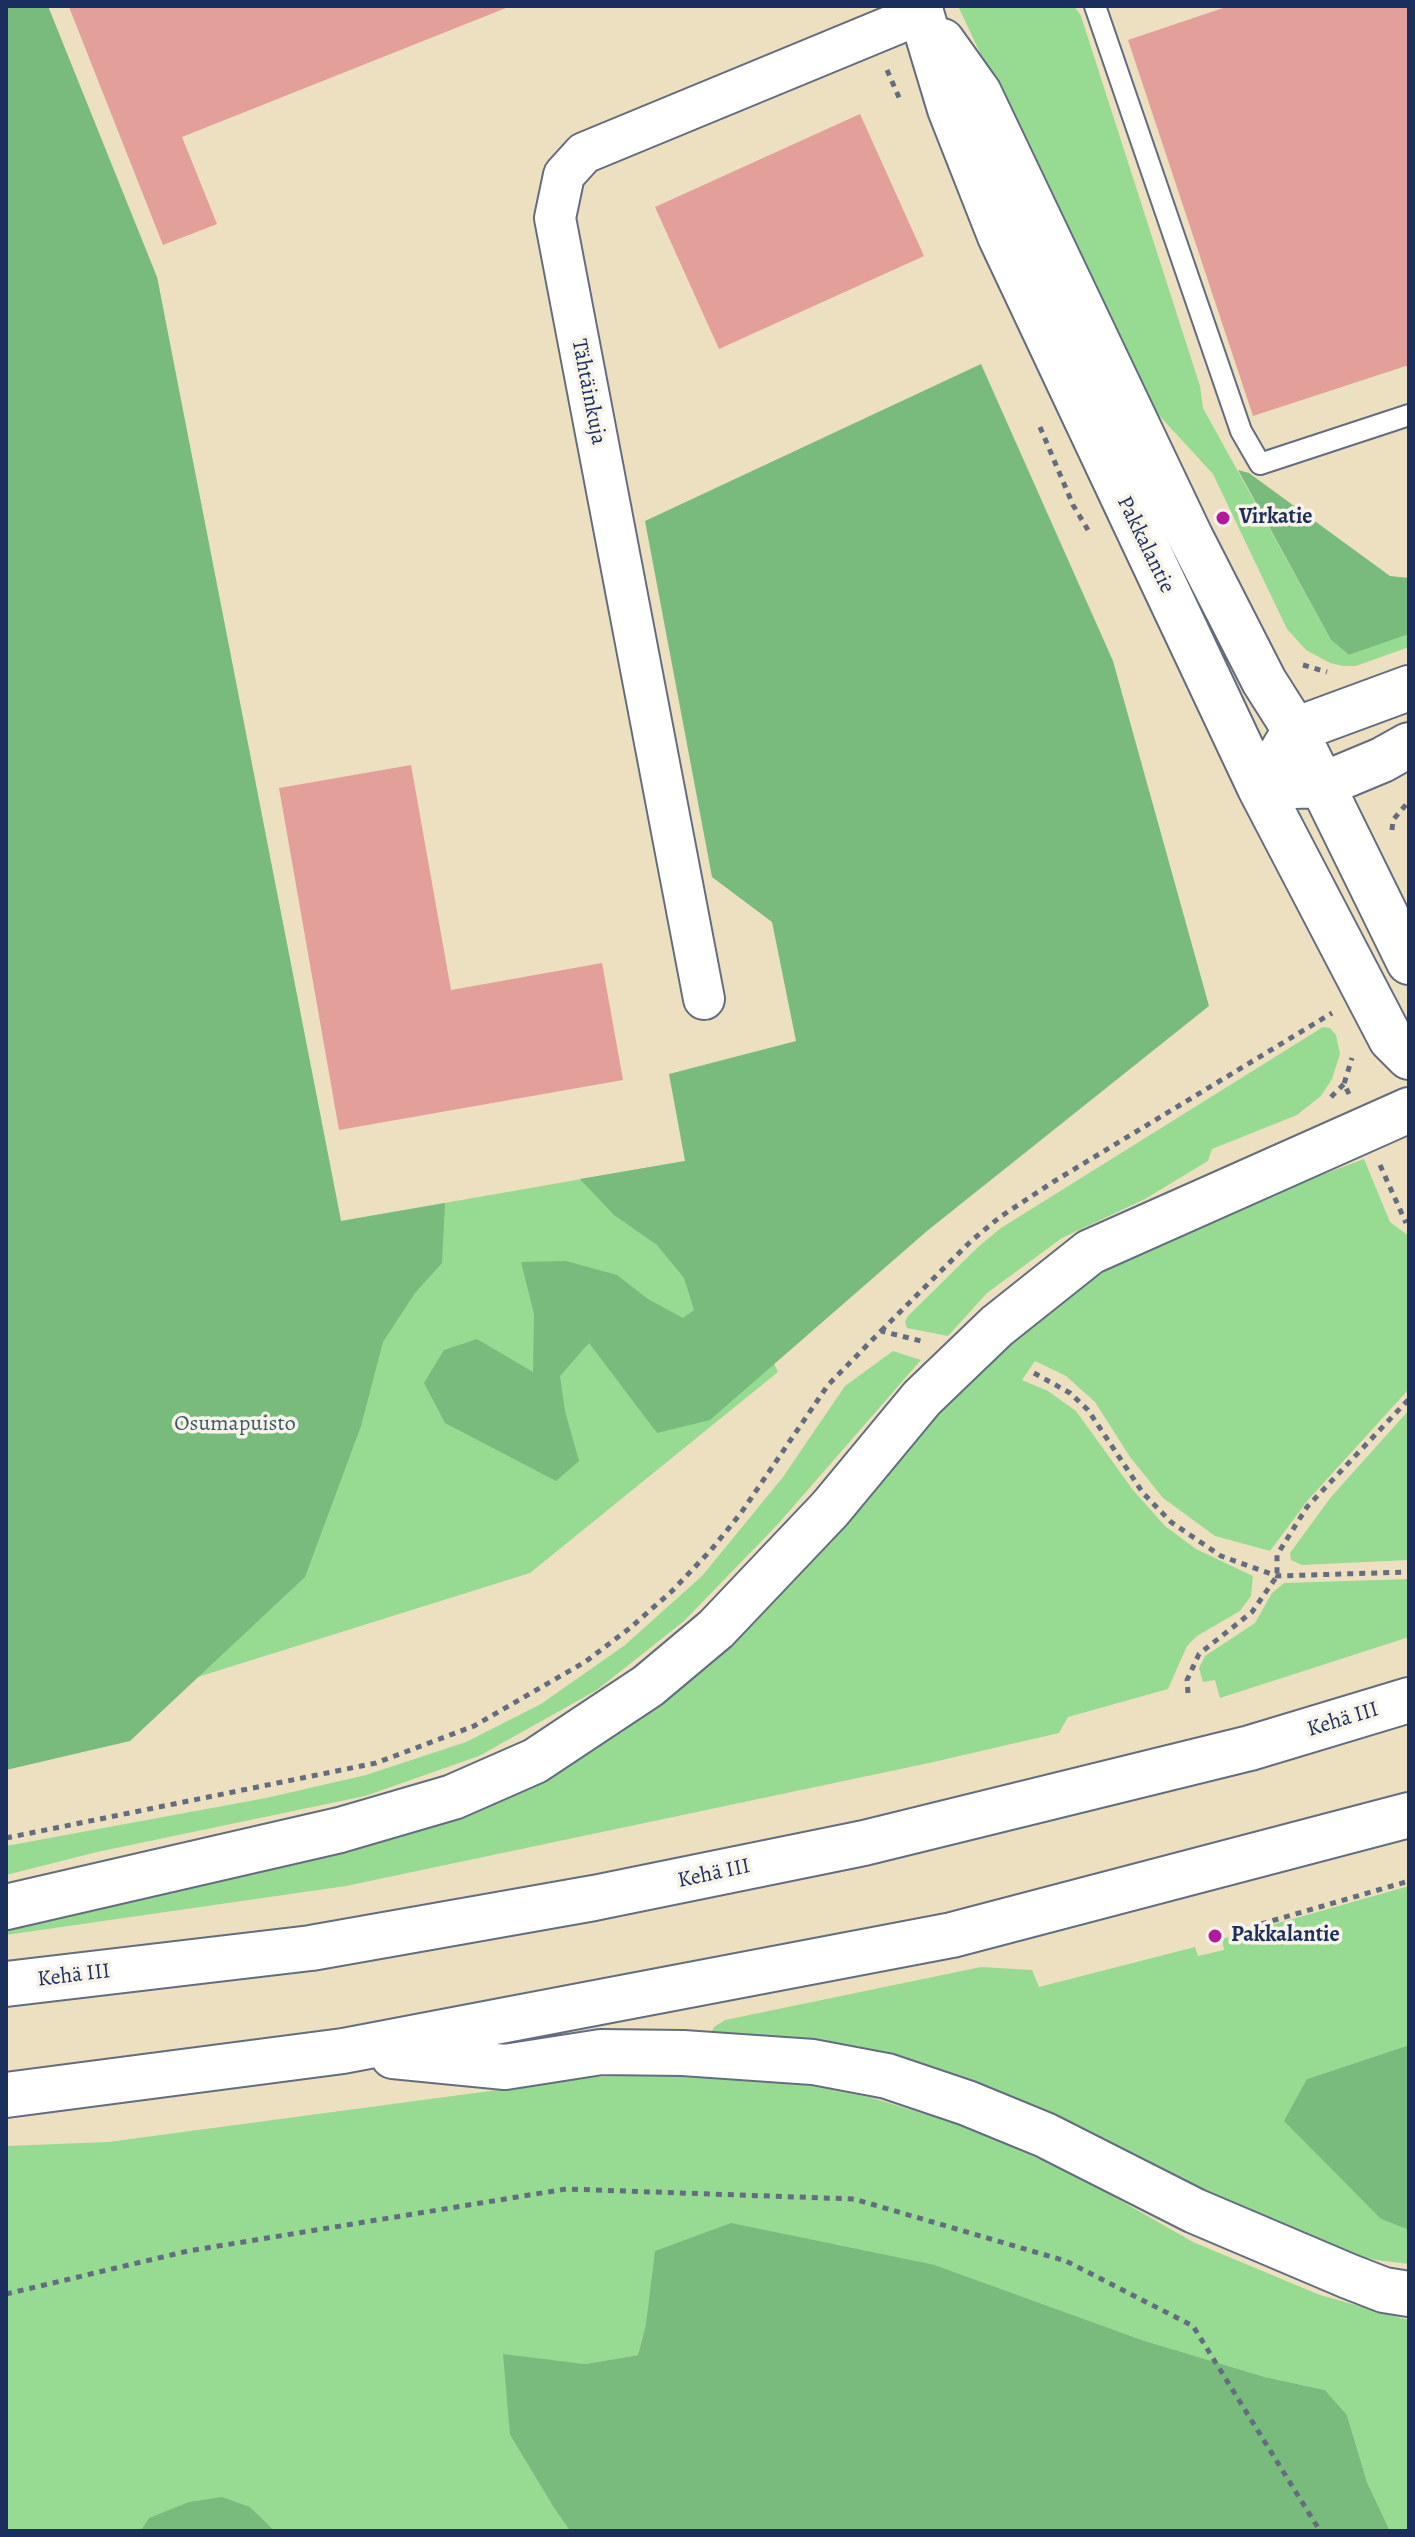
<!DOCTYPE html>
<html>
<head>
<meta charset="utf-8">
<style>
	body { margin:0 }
	#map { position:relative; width:1415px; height:2537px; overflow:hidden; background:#ede0c0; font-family:Alegreya,serif }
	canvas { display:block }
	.frame { position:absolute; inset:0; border:8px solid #1b2f5e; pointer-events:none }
</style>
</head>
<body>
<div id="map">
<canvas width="1415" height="2537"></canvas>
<div class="frame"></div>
</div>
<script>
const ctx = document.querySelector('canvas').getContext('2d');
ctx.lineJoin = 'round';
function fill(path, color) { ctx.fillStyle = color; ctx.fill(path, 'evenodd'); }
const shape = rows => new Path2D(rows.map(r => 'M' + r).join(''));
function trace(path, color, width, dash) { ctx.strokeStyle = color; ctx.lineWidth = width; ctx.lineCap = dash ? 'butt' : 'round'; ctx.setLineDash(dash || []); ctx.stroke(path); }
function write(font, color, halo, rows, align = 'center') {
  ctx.font = font + ' Alegreya,serif'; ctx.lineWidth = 7; ctx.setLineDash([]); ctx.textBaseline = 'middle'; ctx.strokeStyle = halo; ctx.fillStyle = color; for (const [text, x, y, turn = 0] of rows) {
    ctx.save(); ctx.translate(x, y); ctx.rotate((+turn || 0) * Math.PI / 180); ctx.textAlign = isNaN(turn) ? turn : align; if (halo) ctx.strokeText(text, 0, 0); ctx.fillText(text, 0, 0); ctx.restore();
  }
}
fill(shape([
	[958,6,1074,6,1081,16,1200,386,1203,408,1331,640,1349,655,1409,634,1409,647,1356,666,1343,666,1330,663,1306,650,1287,629,1213,474,1155,411,1146,405],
	[6,28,157,277,341,1221,685,1161,691,1181,778,1372,530,1573,6,1737],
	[1323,1027,1330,1028,1336,1035,1340,1054,1332,1079,1321,1096,1297,1115,1212,1149,1208,1161,1145,1199,1062,1238,987,1293,948,1336,907,1328,905,1322,908,1316,978,1247,1001,1228],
	[1364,1159,1390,1222,1409,1236,1409,1389,1308,1500,1270,1551,1215,1536,1163,1498,1130,1457,1095,1402,1066,1376,1035,1361,1022,1380,1048,1391,1076,1411,1133,1490,1165,1526,1196,1549,1253,1576,1251,1596,1240,1611,1197,1636,1187,1646,1168,1689,1068,1717,1059,1733,929,1763,346,1886,6,1935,6,1926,533,1780,636,1720,741,1628,974,1374,1100,1263,1236,1207],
	[893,1351,921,1360,778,1524,684,1621,597,1690,479,1756,365,1796,97,1852,6,1875,6,1846,266,1798,366,1775,466,1742,541,1704,625,1645,702,1576,783,1477,845,1386],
	[1409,1410,1409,1560,1302,1565,1291,1560,1290,1553,1331,1497],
	[1409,1579,1409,1637,1220,1698,1215,1680,1203,1682,1199,1668,1205,1656,1255,1623,1272,1593,1284,1583],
	[1409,1886,1409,2045,1307,2079,1381,2219,1409,2230,1409,2264,1376,2260,1297,2240,712,2031,714,2027,725,2020,981,1967,1032,1970,1039,1987,1195,1947,1198,1956,1224,1950,1222,1939],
	[692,2073,780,2080,869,2097,968,2127,1081,2178,1193,2242,1320,2295,1409,2320,1409,2531,1390,2531,1367,2482,1347,2415,1325,2390,1265,2377,1142,2340,935,2265,646,2324,638,2355,585,2364,557,2361,510,2435,554,2508,570,2531,275,2531,250,2507,149,2518,140,2531,6,2531,6,2146,108,2142,595,2077]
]), '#97db93');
fill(shape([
	[6,6,48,6,157,277,341,1221,445,1203,442,1263,415,1293,383,1342,361,1426,305,1577,130,1741,6,1770],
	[981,364,1113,661,1209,1006,927,1231,710,1420,657,1433,589,1343,560,1376,565,1411,579,1461,556,1481,445,1423,424,1383,444,1350,477,1339,533,1372,534,1314,521,1262,566,1261,617,1275,648,1299,683,1318,694,1310,684,1278,657,1245,614,1215,580,1179,685,1161,669,1074,796,1041,772,922,712,877,645,521],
	[1238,470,1249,473,1390,576,1409,578,1409,634,1349,655,1331,640],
	[1409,2045,1409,2230,1381,2219,1284,2121,1307,2079],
	[731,2223,935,2265,1142,2340,1265,2377,1325,2390,1347,2415,1367,2482,1390,2531,570,2531,554,2508,510,2435,503,2354,585,2364,638,2355,646,2324,655,2251],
	[222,2497,250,2507,275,2531,140,2531,149,2518,189,2502]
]), '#79bb7d');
fill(shape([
	[72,6,511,6,182,137,217,224,163,245,69,7],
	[1229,6,1409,6,1409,365,1253,416,1128,40],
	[860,114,924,256,719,349,655,207],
	[411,765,451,990,602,963,623,1080,339,1130,279,788]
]), '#e39f99');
const lane = shape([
	[1095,6,1241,431,1260,464,1409,415]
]);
const street = shape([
	[704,999,555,218,564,175,584,153,923,13]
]);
const secondary = shape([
	[919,6,950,109,1000,236,1260,788,1391,1039,1409,1057],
	[942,41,979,93,1190,536,1264,681,1295,730,1409,962],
	[1280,755,1295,730,1409,688],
	[1294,786,1322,785,1382,760,1409,745]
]);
const highway = shape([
	[6,1907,340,1830,453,1797,535,1761,648,1686,716,1629,830,1509,922,1398,997,1326,1090,1252,1409,1110],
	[6,1984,311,1948,594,1898,864,1843,1250,1748,1409,1700],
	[393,2056,505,2067,601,2052,683,2053,813,2062,887,2076,967,2103,1045,2135,1195,2211,1348,2276,1384,2290,1409,2294],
	[6,2095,343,2051,952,1935,1409,1815]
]);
trace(lane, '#646d80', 24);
trace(street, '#646d80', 44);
trace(secondary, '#646d80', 48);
trace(highway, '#646d80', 48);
trace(shape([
	[887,70,901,102],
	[1040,427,1073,505,1088,530],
	[1303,665,1327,672],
	[1392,830,1393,820,1409,801],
	[1349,1094,1344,1084,1352,1058],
	[1331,1097,1344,1084],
	[1380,1165,1406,1223],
	[881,1331,971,1241,1000,1217,1053,1182,1332,1013],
	[1034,1373,1070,1393,1088,1410,1143,1493,1171,1522,1221,1556,1277,1576,1409,1572],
	[1188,1693,1187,1680,1199,1654,1252,1612,1277,1576,1277,1555,1307,1507,1409,1399],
	[6,1838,376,1763,474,1726,585,1662,630,1628,672,1591,711,1550,741,1513,828,1385,881,1331,921,1341],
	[1261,1924,1409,1881],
	[6,2294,188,2251,566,2189,854,2199,1066,2261,1193,2326,1320,2531]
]), '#646d80', 5, [6, 6]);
trace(lane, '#fff', 20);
trace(street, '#fff', 40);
trace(secondary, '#fff', 44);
trace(highway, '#fff', 44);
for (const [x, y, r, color] of [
	[1223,518,8,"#b5179e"],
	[1215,1936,8,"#b5179e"]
]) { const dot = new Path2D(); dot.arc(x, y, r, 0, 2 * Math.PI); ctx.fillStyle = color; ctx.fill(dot); trace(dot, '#f7f3e8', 3); }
write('22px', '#1b2f5e', '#f7f3e8', [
	["Tähtäinkuja",588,392,79],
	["Pakkalantie",1145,545,64],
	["Kehä III",1343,1720,-17],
	["Kehä III",714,1874,-12],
	["Kehä III",74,1976,-7]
]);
write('bold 22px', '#1b2f5e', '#f7f3e8', [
	["Virkatie",1239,518],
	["Pakkalantie",1231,1936]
], 'left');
write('22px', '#3a5a6b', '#f7f3e8', [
	["Osumapuisto",235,1425]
]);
</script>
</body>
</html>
